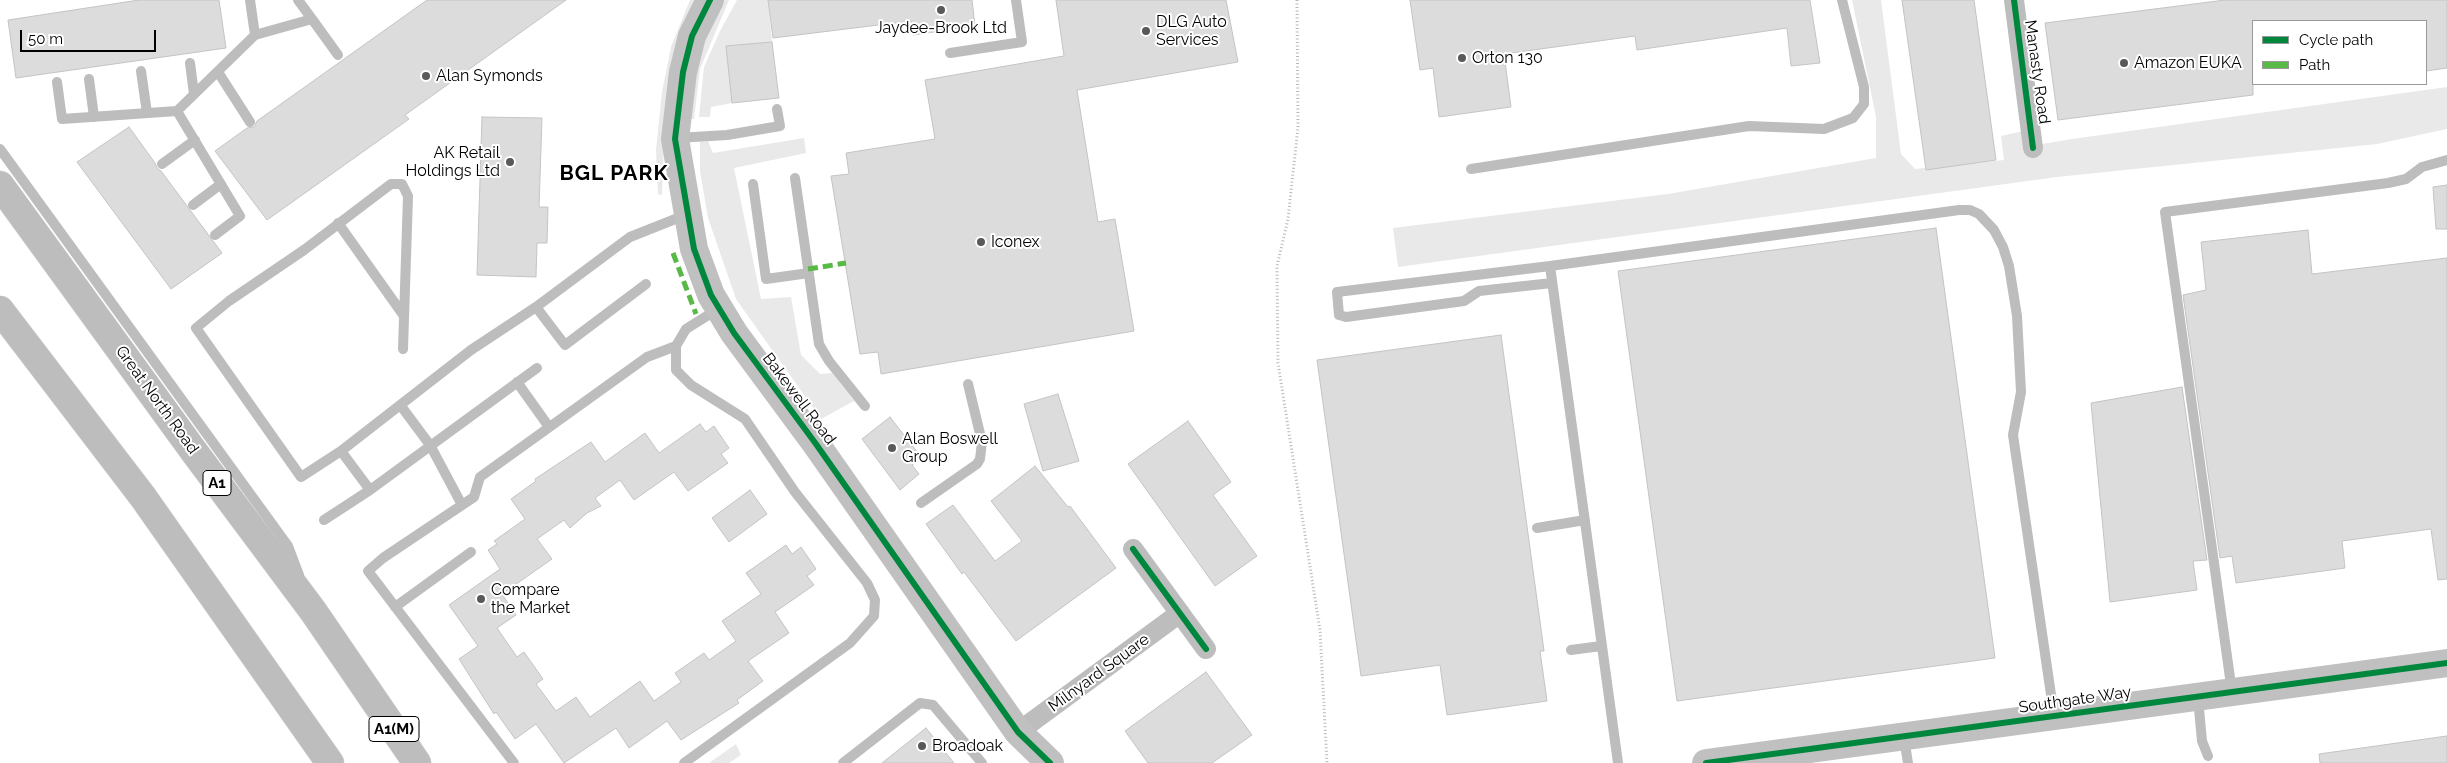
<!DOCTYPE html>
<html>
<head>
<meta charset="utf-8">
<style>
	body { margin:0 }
	#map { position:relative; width:2447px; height:763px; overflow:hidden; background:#fff; font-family:Raleway,sans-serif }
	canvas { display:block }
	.legend { position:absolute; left:2252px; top:20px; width:175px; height:65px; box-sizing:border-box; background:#fff; border:1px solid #999; margin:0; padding:6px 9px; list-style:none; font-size:15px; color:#000 }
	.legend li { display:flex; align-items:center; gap:10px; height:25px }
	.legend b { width:25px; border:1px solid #999 }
	.scale { position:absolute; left:20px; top:30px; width:136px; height:22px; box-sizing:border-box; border:2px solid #000; border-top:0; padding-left:6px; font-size:15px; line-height:18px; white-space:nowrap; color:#000; -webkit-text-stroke:4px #fff; paint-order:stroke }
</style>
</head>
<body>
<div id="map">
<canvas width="2447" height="763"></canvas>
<ul class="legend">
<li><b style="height:6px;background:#00873e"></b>Cycle path</li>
<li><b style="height:6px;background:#58b947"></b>Path</li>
</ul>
<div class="scale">50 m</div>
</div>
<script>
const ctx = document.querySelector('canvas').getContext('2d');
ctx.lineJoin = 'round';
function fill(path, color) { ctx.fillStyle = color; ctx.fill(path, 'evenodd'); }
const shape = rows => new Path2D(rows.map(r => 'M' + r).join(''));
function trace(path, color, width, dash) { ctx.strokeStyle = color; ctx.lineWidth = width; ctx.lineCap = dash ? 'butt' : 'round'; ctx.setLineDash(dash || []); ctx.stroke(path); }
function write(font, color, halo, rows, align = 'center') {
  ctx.font = font + ' Raleway,sans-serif'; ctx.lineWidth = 4; ctx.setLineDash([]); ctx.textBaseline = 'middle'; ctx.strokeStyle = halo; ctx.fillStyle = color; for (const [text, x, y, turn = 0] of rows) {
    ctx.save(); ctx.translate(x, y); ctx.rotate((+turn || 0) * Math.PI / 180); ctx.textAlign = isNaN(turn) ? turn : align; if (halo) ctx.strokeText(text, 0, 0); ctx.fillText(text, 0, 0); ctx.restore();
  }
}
fill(shape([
	[690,0,697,0,664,142,662,195,658,194,656,150,662,92,671,47],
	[721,0,729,0,700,69,694,119,684,119,692,61],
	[737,0,768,0,772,42,727,47,732,103,711,107,710,117,699,117,704,67,720,31],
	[1852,0,1881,0,1901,154,1915,169,2004,160,2001,136,2023,131,2025,147,2072,139,2447,87,2447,129,2377,144,2057,177,1398,267,1393,228,1668,194,1876,158,1876,117],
	[804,138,806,153,734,168,761,299,791,297,801,355,820,374,832,373,854,401,821,419,736,299,708,218,700,171,700,142,708,141,713,153],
	[736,744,741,755,729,763,709,763]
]), '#e9e9e9');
const building = shape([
	[139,0,219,0,226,48,16,78,8,20,139,0],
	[427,0,566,0,405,115,409,119,267,220,215,151,247,128,254,127,257,121,427,0],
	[768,0,972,0,975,26,913,35,911,21,773,38,768,0],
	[1056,0,1226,0,1238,62,1077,90,1098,222,1115,219,1134,331,881,374,878,352,860,354,831,176,849,174,846,153,935,139,925,80,1064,56,1056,0],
	[1410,0,1810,0,1820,63,1791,66,1787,28,1637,50,1635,36,1504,54,1511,107,1439,117,1433,68,1420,70,1410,0],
	[1902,0,1974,0,1996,160,1926,170,1902,0],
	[2225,0,2447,0,2447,68,2426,71,2426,21,2253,21,2253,95,2058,120,2045,23,2225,0],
	[772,42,779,98,732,103,726,46,772,42],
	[482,117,542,118,539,207,548,207,547,243,537,243,536,277,477,275,482,117],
	[129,127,155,163,157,168,161,171,222,253,171,289,77,162,129,127],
	[2447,185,2447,229,2436,229,2433,187,2447,185],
	[1936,228,1995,658,1677,701,1618,271,1936,228],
	[2308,230,2312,274,2447,258,2447,579,2438,580,2431,529,2342,541,2345,568,2236,583,2232,556,2220,558,2183,295,2206,290,2201,242,2308,230],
	[1501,335,1544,651,1540,651,1547,701,1447,715,1440,665,1361,676,1317,360,1501,335],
	[2182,387,2207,560,2193,561,2197,590,2110,602,2091,403,2182,387],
	[1058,394,1079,461,1043,471,1024,404,1058,394],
	[890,417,922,458,912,465,919,474,900,490,862,439,890,417],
	[1188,421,1231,482,1213,495,1257,556,1215,586,1128,464,1188,421],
	[700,424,706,432,714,426,729,448,721,454,728,463,688,491,674,472,634,500,620,480,595,498,601,506,587,513,570,528,564,520,537,539,552,559,502,594,516,615,497,628,517,657,524,652,543,679,536,684,556,711,576,697,590,717,640,681,654,701,681,682,675,673,704,653,709,660,736,641,722,621,761,594,746,573,786,545,792,554,801,547,816,569,807,576,814,585,775,612,789,633,748,661,763,681,737,700,739,703,681,740,667,721,629,748,616,728,564,763,536,724,515,739,496,712,494,714,459,659,478,646,449,605,500,569,488,550,497,544,494,541,525,519,511,499,536,481,535,479,591,442,605,462,645,433,659,453,700,424],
	[1035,466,1068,507,1070,506,1116,568,1016,641,964,572,962,574,926,524,953,505,995,561,1022,541,991,501,1035,466],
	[750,490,767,514,729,542,712,518,750,490],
	[1206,672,1252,735,1212,763,1148,763,1125,731,1206,672],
	[926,728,954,763,882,763,926,728],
	[2447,736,2447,763,2320,763,2319,754,2447,736]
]);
fill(building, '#dcdcdc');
trace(building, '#c4c4c4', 1);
const highway = shape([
	[0,185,195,453,313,611,417,763],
	[0,310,143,497,330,763]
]);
trace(highway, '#dbdbdb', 29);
trace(shape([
	[1297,0,1298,127,1288,219,1277,266,1278,363,1320,630,1327,763]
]), '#b8b8b8', 3, [1, 2.5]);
trace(shape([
	[312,19,338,55],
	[255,35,312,19,298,0],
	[950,53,1022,42,1016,0],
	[190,63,194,94],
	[141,71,147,113],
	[218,72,250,122],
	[89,79,94,117],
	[57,82,62,119,177,111,255,35,250,0],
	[177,111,240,216,215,235],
	[677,138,727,135,780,126,777,109],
	[0,149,288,546,299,575],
	[162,164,195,140],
	[1471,169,1749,126,1824,129,1853,118,1864,104,1864,87,1842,0],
	[795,178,819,344,829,361,865,406],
	[753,184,766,279,809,273],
	[193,205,221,184],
	[338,223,404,316],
	[1550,266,1618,763],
	[1552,283,1479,291,1464,301,1346,317,1339,315,1337,292,1550,266,1959,210,1970,210,1979,214,1994,230,2003,247,2009,266,2017,316,2021,392,2013,435,2054,715],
	[536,307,565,345,646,284],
	[403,349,408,196,402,184,391,184,304,250,229,301,196,328,301,477,341,451,471,350,536,307,630,237,688,214],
	[517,382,549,427],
	[401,406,430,445,462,505],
	[341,451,370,490],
	[921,503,977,464,980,459,982,442,968,384],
	[324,520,370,490,537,368],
	[1537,528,1585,520],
	[395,607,471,552],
	[1571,650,1601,646],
	[2232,692,2165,212,2388,183,2406,179,2422,167,2447,160],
	[2198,698,2202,741,2208,756],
	[1904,738,1908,763],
	[514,763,368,571,383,558,474,497,480,477,647,357,676,346],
	[684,763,850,643,874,616,875,600,867,583,795,492,745,419,691,385,676,370,676,346,686,329,718,309],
	[843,763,920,703,933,705,982,763]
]), '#bdbdbd', 10);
trace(shape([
	[2014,0,2033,148],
	[1133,549,1206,649],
	[1018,732,1180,613]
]), '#bdbdbd', 20);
trace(shape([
	[710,0,692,36,683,72,675,139,694,249,711,295,734,333,816,444,1018,732,1050,763],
	[1706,763,2447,663]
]), '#c0c0c0', 28);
trace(highway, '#bdbdbd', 28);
trace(shape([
	[673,253,696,314],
	[808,269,846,263]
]), '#58b947', 5, [10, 5]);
trace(shape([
	[710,0,692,36,683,72,675,139,694,249,711,295,734,333,816,444,1018,732,1050,763],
	[2014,0,2033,148],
	[1133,549,1206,649],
	[1706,763,2447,663]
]), '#00873e', 6);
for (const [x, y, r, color] of [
	[941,10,5,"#595959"],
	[1146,31,5,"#595959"],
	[1462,58,5,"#595959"],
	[2124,63,5,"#595959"],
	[426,76,5,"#595959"],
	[510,162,5,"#595959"],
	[981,242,5,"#595959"],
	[892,448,5,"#595959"],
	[481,599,5,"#595959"],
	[922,746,5,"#595959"]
]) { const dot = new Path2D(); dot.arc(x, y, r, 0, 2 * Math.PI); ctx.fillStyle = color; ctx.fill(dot); trace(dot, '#fff', 2); }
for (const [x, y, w] of [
	[217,483,28],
	[394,729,50]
]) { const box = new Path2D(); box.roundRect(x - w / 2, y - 12.5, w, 25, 4); ctx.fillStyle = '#fff'; ctx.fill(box); trace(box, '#000', 1); }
write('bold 15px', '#000', null, [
	["A1",217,483],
	["A1(M)",394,729]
]);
write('16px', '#000', '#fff', [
	["DLG Auto",1156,22],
	["Services",1156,40],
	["Jaydee-Brook Ltd",941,28,"center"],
	["Orton 130",1472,58],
	["Amazon EUKA",2134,63],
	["Alan Symonds",436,76],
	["AK Retail",500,153,"right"],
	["Holdings Ltd",500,171,"right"],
	["Iconex",991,242],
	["Alan Boswell",902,439],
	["Group",902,457],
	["Compare",491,590],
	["the Market",491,608],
	["Broadoak",932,746]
], 'left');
write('16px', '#000', '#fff', [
	["Manasty Road",2037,72,82],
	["Bakewell Road",799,399,53],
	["Great North Road",157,400,54],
	["Milnyard Square",1099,673,-36],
	["Southgate Way",2075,700,-8]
]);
ctx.letterSpacing = '1px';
write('bold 21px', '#000', '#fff', [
	["BGL PARK",614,174]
]);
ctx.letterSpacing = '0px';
</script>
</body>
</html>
